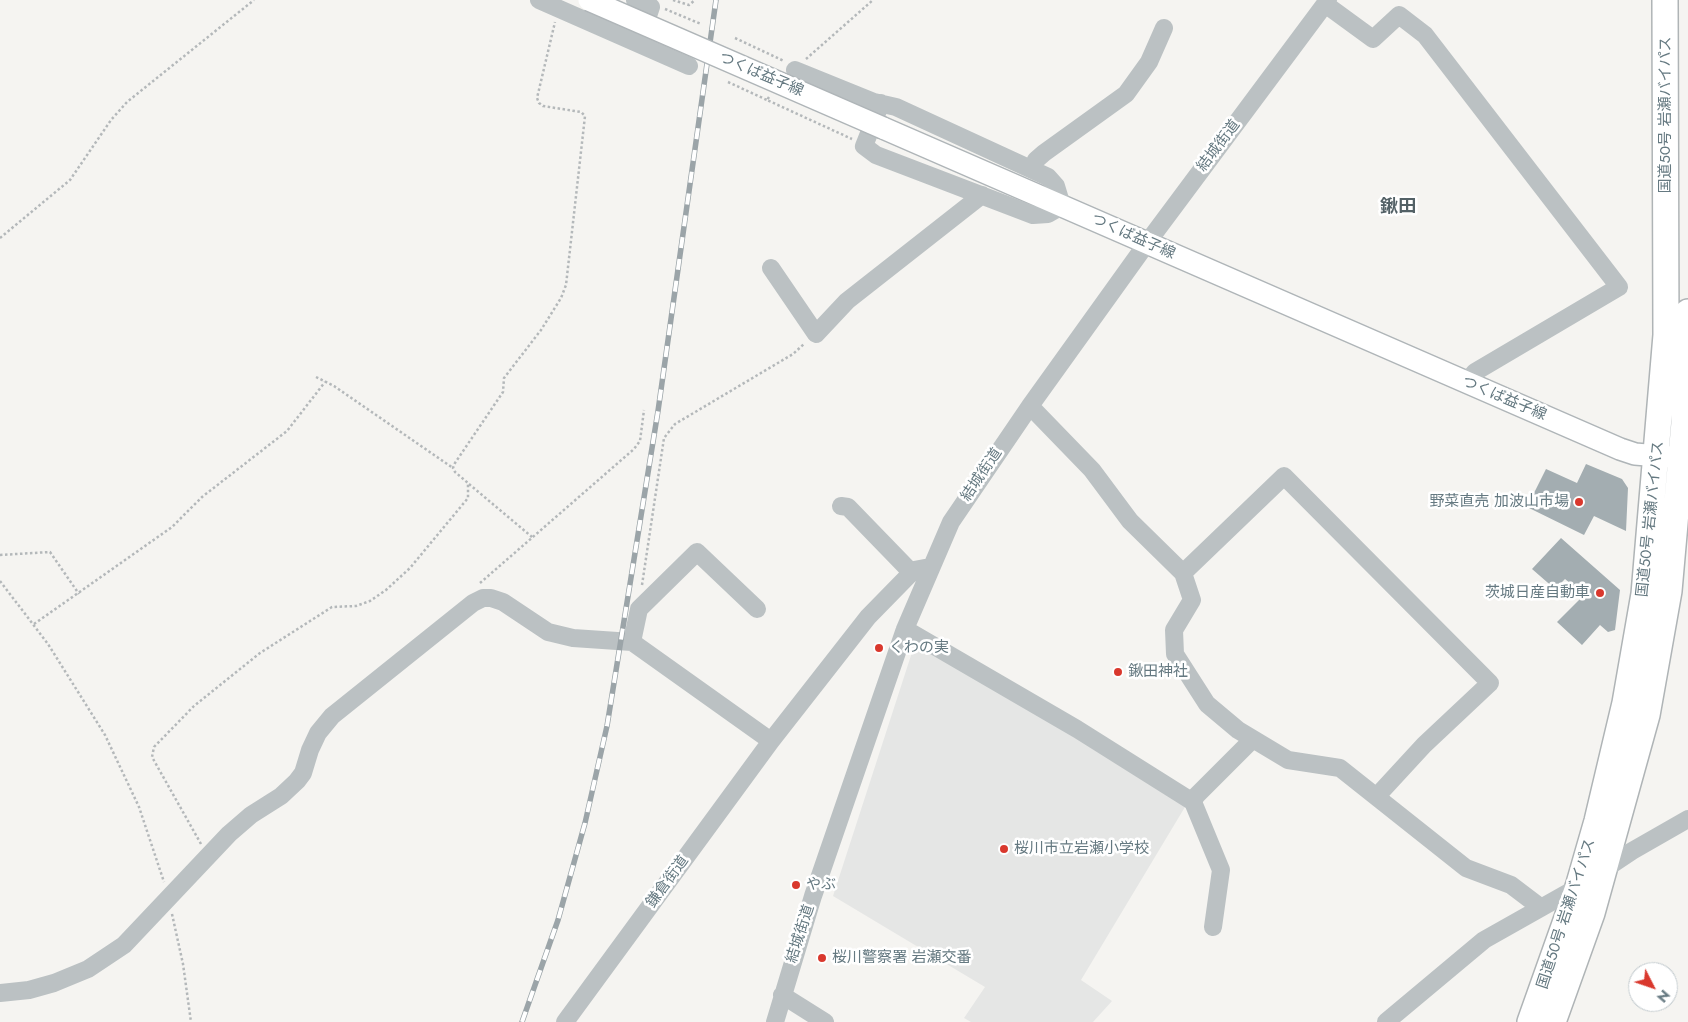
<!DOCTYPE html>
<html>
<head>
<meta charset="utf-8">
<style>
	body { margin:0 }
	#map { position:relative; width:1688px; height:1022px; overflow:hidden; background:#f5f4f1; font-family:Jost,sans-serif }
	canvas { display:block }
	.north { position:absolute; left:1628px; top:962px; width:50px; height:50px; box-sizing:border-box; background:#fff; border:1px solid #c1c9cd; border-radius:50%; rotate:131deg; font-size:14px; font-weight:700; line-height:20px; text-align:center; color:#657981 }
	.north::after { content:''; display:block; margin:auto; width:18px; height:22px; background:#d9382d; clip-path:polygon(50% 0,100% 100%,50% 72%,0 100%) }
</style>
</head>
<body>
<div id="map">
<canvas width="1688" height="1022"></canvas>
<div class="north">N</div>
</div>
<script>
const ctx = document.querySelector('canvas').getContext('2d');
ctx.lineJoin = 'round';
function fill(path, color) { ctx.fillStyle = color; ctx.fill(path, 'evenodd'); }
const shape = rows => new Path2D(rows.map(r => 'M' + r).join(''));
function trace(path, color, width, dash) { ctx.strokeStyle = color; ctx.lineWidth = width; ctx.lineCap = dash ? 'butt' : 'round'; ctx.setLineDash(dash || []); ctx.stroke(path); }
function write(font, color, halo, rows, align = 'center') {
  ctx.font = font + ' Jost,"Noto Sans JP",sans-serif'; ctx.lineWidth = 5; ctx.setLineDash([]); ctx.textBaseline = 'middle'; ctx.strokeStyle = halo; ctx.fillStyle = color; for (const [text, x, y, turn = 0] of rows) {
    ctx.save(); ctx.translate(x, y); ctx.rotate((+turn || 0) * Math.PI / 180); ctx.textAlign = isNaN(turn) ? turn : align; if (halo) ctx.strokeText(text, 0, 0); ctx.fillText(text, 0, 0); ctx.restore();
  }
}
fill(shape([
	[916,640,1188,802,1081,980,1112,1001,1093,1022,971,1022,964,1018,985,987,833,896]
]), '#e5e6e5');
fill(shape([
	[1586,464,1622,479,1628,488,1626,531,1594,516,1584,535,1527,507,1546,469,1577,483],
	[1561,538,1620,590,1615,630,1608,632,1600,625,1582,645,1557,622,1584,595,1565,579,1555,589,1532,569]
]), '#a3adb1');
const major = shape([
	[883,128,1620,449,1635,454,1671,457]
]);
const highway = shape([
	[1530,1022,1578,887,1597,821,1625,703,1644,594,1666,335,1665,0],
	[1553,1022,1592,913,1647,715,1669,591,1684,422,1688,312]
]);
trace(major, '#afb5b8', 24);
trace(highway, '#afb4b6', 28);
trace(shape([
	[673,0,689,5,695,0],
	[665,9,701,24],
	[735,38,784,61],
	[806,59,873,0],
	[728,82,767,100],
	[769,97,767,100,852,139],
	[0,238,70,180,111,120,127,102,254,0],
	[316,377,334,386,453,468],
	[469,484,532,537],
	[0,555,50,552,79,594],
	[0,581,48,644,105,735,139,807,164,882],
	[480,583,634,449,640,441,644,410],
	[642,585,664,438,675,424,793,354,805,343],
	[34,624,172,527,202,497,287,431,325,382],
	[201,844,152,757,154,747,194,706,260,653,332,607,356,606,370,601,386,590,410,568,468,498,468,483,455,472,453,468,455,463,503,392,504,378,541,330,561,298,566,285,585,116,581,112,543,106,539,103,537,98,555,22],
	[172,914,183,964,191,1022]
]), '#b4b8ba', 2.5, [2.5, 2.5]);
trace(shape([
	[539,0,689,66],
	[635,0,651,7,641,37],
	[1325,4,1373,39,1399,15,1425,35,1619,287,1475,372,1466,383],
	[795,70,874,102,896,107,1048,177,1056,186,1062,206,1048,214,1033,215,876,155,864,146,881,103],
	[1032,169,1036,160,1044,153,1126,94,1149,62,1164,28],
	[771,268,816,334,847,301,982,195],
	[1030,406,1092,470,1130,521,1183,573,1192,600,1174,630,1175,654,1207,704,1238,730,1288,760,1340,768,1466,868,1511,885,1540,907],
	[841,506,848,507,911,572],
	[1183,573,1284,476,1490,683,1424,745,1377,796],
	[905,629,1077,729,1193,802],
	[632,642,639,609,697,552,757,609],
	[1213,927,1221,870,1193,802,1196,796,1253,739],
	[0,993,29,990,54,983,88,969,124,945,229,834,251,815,281,796,297,781,303,773,310,750,318,733,332,716,473,603,483,598,491,598,503,602,548,632,573,638,632,642,771,741],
	[782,995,825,1022],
	[565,1022,771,741,868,617,914,570,930,567],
	[775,1022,813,896,905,629,951,522,1030,406,1147,243,1328,0],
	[1386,1022,1484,940,1578,887,1632,851,1688,819]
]), '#bbc1c3', 18);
trace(major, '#fff', 21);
trace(highway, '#fff', 25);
const rail = shape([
	[522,1022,558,920,585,823,607,726,658,411,716,0]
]);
trace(rail, '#9ba4a8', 5.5);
trace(rail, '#fff', 4, [11]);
const majorBridge = shape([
	[589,0,883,128]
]);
trace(majorBridge, '#afb5b8', 24, []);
trace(majorBridge, '#fff', 21);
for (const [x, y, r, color] of [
	[1579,502,5,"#d9382d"],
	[1600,593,5,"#d9382d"],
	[879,648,5,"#d9382d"],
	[1118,672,5,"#d9382d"],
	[1004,849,5,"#d9382d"],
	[796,885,5,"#d9382d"],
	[822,958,5,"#d9382d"]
]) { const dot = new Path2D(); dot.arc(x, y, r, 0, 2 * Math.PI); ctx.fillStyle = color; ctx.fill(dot); trace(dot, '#fff', 2); }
write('15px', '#657981', '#fff', [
	["つくば益子線",761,75,23],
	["国道50号 岩瀬バイパス",1666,115,-90],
	["結城街道",1219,146,-53],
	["つくば益子線",1133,237,24],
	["つくば益子線",1504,399,23],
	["結城街道",982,475,-56],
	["国道50号 岩瀬バイパス",1651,519,-84],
	["鎌倉街道",668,882,-54],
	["国道50号 岩瀬バイパス",1567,914,-72],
	["結城街道",801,934,-72]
]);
write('15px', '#657981', '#fff', [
	["野菜直売 加波山市場",1569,502,"right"],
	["茨城日産自動車",1590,593,"right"],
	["くわの実",889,648],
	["鍬田神社",1128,672],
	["桜川市立岩瀬小学校",1014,849],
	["やぶ",806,885],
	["桜川警察署 岩瀬交番",832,958]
], 'left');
write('bold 18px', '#536166', '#fff', [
	["鍬田",1398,208]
]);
</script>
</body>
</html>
